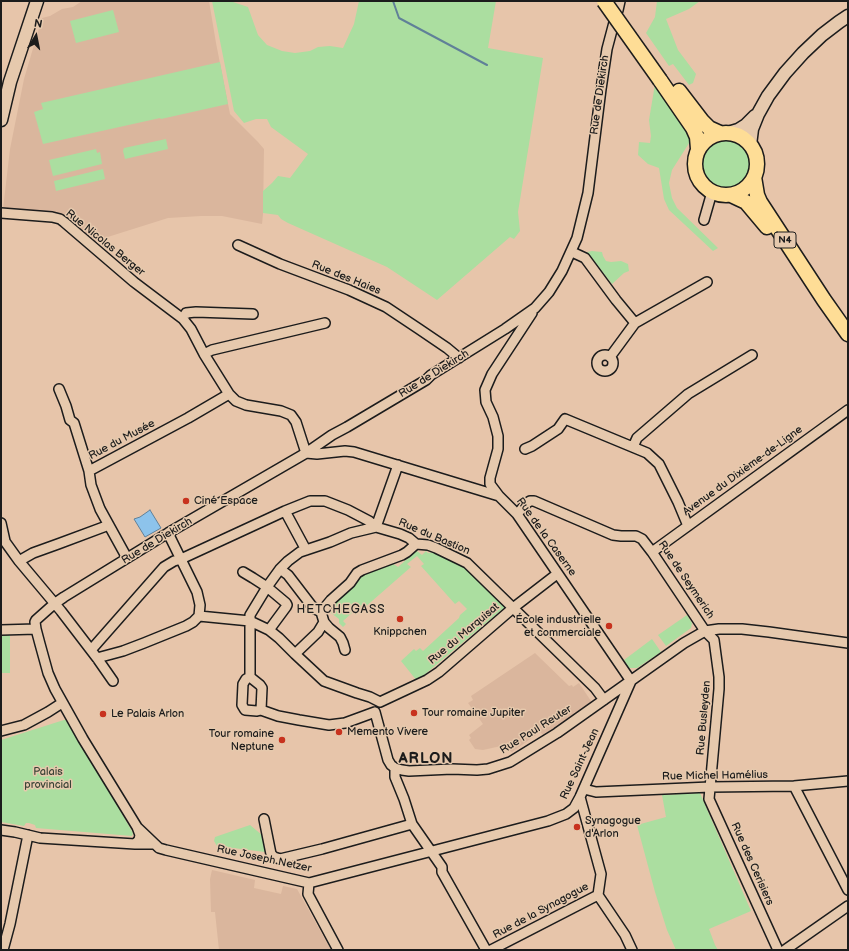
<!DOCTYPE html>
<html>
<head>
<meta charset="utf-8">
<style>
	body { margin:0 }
	#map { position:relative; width:849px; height:951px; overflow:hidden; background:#e7c5aa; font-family:"Balsamiq Sans",sans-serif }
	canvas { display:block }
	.frame { position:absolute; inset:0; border:2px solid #1c1c1c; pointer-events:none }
	.north { position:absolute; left:16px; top:16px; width:40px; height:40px; -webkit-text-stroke:3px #e6c9ad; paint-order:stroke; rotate:10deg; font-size:11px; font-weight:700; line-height:16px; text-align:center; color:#1c1c1c }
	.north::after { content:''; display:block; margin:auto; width:14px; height:18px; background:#1c1c1c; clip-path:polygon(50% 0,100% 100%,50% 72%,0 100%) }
</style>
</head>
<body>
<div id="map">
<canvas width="849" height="951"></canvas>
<div class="frame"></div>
<div class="north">N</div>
</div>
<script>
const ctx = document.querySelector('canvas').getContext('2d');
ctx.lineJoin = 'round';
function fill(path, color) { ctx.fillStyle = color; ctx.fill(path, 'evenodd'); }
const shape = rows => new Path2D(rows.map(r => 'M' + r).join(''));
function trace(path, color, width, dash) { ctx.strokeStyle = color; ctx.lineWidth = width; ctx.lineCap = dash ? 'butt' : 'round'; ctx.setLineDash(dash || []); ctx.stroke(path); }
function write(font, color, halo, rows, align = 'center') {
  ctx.font = font + ' "Balsamiq Sans",sans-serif'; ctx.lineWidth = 3; ctx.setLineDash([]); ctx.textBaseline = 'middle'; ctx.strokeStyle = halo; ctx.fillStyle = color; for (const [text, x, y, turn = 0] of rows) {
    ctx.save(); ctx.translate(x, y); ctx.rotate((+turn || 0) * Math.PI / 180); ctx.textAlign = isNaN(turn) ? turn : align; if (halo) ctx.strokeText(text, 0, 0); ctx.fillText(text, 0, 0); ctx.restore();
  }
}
fill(shape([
	[82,1,209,1,216,43,230,114,258,142,264,149,263,214,262,224,222,216,201,216,168,218,95,241,65,216,60,213,50,211,26,211,3,209,10,149,24,79,42,18,50,16,62,9,73,7],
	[535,653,569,686,572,685,573,687,579,683,593,704,544,736,540,732,512,752,501,746,483,750,475,749,469,740,471,738,469,735,483,724,468,703,473,700,471,696],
	[212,870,255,880,254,888,281,894,283,886,297,889,331,950,219,950,215,912,211,912,210,879]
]), '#dab69d');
fill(shape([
	[212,1,230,1,248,7,258,35,267,45,282,51,295,53,310,51,318,47,330,46,343,48,354,24,359,1,496,1,488,48,543,58,518,212,520,231,514,239,510,237,437,300,387,267,288,223,281,219,278,215,263,213,263,191,272,183,278,176,290,178,308,154,271,127,267,119,256,119,244,123,234,111],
	[657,1,700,1,689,9,666,19,678,50,696,74,693,83,689,85,673,64,669,66,646,33,655,17],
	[113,10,119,32,76,43,70,21],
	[220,62,228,104,161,119,160,118,43,144,34,112,43,109,41,103],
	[655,84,692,139,691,140,672,170,669,183,672,198,677,208,718,248,713,251,669,210,664,199,659,168,648,164,638,155,639,142,650,143,651,136,649,120],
	[166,139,168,149,125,159,123,151,124,148],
	'702 164a24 24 0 1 1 48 0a24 24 0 1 1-48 0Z',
	[96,149,97,153,100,152,102,164,53,176,49,160],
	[103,169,105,179,56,191,54,181],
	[592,251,602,252,603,256,606,261,611,262,621,261,628,264,629,271,624,273,612,284,587,252],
	[417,551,422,555,426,551,428,553,434,552,464,565,505,607,417,681,401,661,414,649,416,651,420,648,423,651,459,618,460,615,467,609,459,601,455,604,421,566,424,564,417,556,407,564,411,567,356,615,353,612,343,621,346,624,343,627,339,623,339,619,331,613,329,609,333,602,368,571,392,563,398,567,415,552],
	[687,615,692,623,691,628,666,646,658,635],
	[10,635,10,673,1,673,1,636],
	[652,639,661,652,637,668,629,668,624,660],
	[67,719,85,751,88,755,101,779,102,778,107,786,109,791,133,833,132,836,36,828,35,825,29,823,26,823,24,826,1,822,1,740],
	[700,793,751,911,709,929,715,945,718,950,676,950,667,930,655,892,637,825,666,817,662,795],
	[250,825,262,835,265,852,217,846,214,841,215,837]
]), '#abdea0');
const water = shape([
	[150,510,161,528,145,537,134,519,140,517,150,510]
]);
fill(water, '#8dc3eb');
trace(water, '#608098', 1);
trace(shape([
	[393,1,399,18,487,65]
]), '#608098', 2);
const minor = shape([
	[1,213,52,217,60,219,64,222,134,282,183,319,191,329,204,354,229,394,236,401,246,405,281,411,291,415,296,422,306,453],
	[704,220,712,192],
	[238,245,280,264,349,290,386,307,419,329,447,348,459,358],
	[572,252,585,258,616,300,635,323],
	[183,319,186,313,196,312,253,314],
	[204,354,212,350,325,323],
	'597 363a8 8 0 1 1 16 0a8 8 0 1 1-16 0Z',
	[610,357,635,323,707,282],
	[59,389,66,406,70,420,74,423,89,471,91,485,100,509,127,558],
	[633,447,637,438,688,394,752,355],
	[525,449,532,446,558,429,565,419,647,453,659,464,678,502,688,526],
	[306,453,317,454,345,451,354,452,499,496,517,514,631,681],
	[89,471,188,418,229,394],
	[499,496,490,484,490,478,498,449,498,436,493,417,486,402,485,390,492,374,532,313],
	[285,511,306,550],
	[517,514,527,503,530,501,534,501,613,535,621,536,636,536,642,539,652,552,705,631,714,640,719,677,719,689,709,799,778,950],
	[1,523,5,541],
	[376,527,398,465],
	[1,536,19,561,61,611,97,658,113,681],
	[652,552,848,410],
	[19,561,33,553,58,544,109,525],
	[280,569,288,575,311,605,315,609,321,612],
	[243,572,253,578,267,587,286,603,287,605,286,607,269,630],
	[321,612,331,600,350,583,357,573,362,570,402,555,407,552,416,544],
	[199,616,250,621,269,630,279,638,295,654,324,681,357,693,370,697,380,702],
	[324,622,329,628,340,637,343,643,345,650],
	[1,630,36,629],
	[91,650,164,567,174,561,181,559,285,511,310,501,325,501,348,510,369,521,376,527,400,534,409,538,416,544,428,545,436,548,467,563,595,688,604,700],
	[295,654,318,632,324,622,321,612],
	[97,658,123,651,144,643,186,626,193,622,199,616,200,605,197,592,168,533],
	[250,677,250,615,267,587,280,569,288,561,300,552,330,542,351,533,376,527],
	[250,677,260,685,262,688,261,710,257,711,245,710,242,705,243,684,246,679,250,677],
	[380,702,427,680,439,672,513,608,557,574],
	[261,710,278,716,299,720,329,725,345,723,375,712],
	[375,712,388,760,391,765,395,768,402,770,409,771,452,769,477,770,488,769,510,762,557,733,684,643,705,631,719,629,742,629,769,632,848,643],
	[1,731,24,725,48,712,62,703],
	[395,768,395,777,404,799,412,824,442,867,442,872,486,950],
	[794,786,848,890],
	[584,788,588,790,596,792,710,787,794,786,848,781],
	[580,797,601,874,598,895],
	[264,819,271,854,274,857,280,859,322,849,412,824],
	[138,828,159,848,166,850,309,883,548,821,566,814,574,808,580,797,631,681],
	[1,830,15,832,40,838,135,844,154,844],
	[135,844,139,840,140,835,137,827,83,739,55,689,48,673,40,644,36,629,35,622,36,620,54,604,64,597,168,533,306,453,332,435,347,427,426,380,431,375,505,329,535,308,549,292,562,271,577,238,588,193,601,89,607,49,616,15],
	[309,883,308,894,338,950],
	[598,895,625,935,632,950],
	[3,950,10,924,28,835],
	[491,950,598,895],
	[785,950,848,906]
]);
const tertiary = shape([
	[608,2,617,10,619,1]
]);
const secondary = shape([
	[1,120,10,82,37,1],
	[728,133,738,130,746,125,755,116],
	[750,145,752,129,758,114,768,96,785,73,803,53,822,35,839,22,848,16]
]);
const primary = shape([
	[660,80,693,128,697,137,698,149],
	[679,91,702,121,709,128,720,133],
	'695 164a31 31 0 1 1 62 0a31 31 0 1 1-62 0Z',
	[754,177,757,195,760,202,824,300,848,334],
	[731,195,746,202,767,227]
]);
trace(minor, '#1c1c1c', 12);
trace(tertiary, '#1c1c1c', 14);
trace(secondary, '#1c1c1c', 15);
trace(primary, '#1c1c1c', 17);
trace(minor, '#e6c9ad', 9);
trace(tertiary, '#e6c9ad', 11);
trace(secondary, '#e6c9ad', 12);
trace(primary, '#fedd96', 14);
const primaryBridge = shape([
	[604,1,660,80]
]);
trace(primaryBridge, '#1c1c1c', 17, []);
trace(primaryBridge, '#fedd96', 14);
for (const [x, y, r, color] of [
	[186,501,4,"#c8321e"],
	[400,619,4,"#c8321e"],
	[609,626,4,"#c8321e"],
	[414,713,4,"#c8321e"],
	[103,714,4,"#c8321e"],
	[339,732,4,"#c8321e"],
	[282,740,4,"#c8321e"],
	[577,827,4,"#c8321e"]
]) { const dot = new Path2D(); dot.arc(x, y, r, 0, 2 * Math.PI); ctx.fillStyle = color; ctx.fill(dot); trace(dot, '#e6c9ad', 1.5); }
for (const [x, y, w] of [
	[785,240,22]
]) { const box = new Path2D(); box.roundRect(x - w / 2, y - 8, w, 16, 3); ctx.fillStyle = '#e6c9ad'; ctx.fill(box); trace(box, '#1c1c1c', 1); }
write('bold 10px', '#1c1c1c', null, [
	["N4",785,240]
]);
write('11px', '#1c1c1c', '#e6c9ad', [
	["Rue de Diekirch",600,95,-82],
	["Rue Nicolas Berger",105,243,39],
	["Rue des Haies",346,278,22],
	["Rue de Diekirch",434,374,-32],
	["Rue du Musée",122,440,-28],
	["Avenue du Dixième-de-Ligne",743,471,-36],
	["Rue du Bastion",434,537,23],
	["Rue de la Caserne",546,537,54],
	["Rue de Diekirch",157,541,-31],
	["Rue de Seymerich",686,580,56],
	["Rue du Marquisat",464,634,-40],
	["Rue Busleyden",704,718,-85],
	["Rue Paul Reuter",536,730,-32],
	["Rue Saint-Jean",580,764,-65],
	["Rue Michel Hamélius",715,776,-1],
	["Rue Joseph Netzer",264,859,12],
	["Rue des Cerisiers",752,864,66],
	["Rue de la Synagogue",541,911,-28]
]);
write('11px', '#1c1c1c', '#e6c9ad', [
	["Ciné Espace",194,501],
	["École industrielle",601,620,"right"],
	["et commerciale",601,633,"right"],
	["Knippchen",400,632,"center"],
	["Tour romaine Jupiter",422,713],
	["Le Palais Arlon",111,714],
	["Memento Vivere",347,732],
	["Tour romaine",274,734,"right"],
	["Neptune",274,747,"right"],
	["Synagogue",585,821],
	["d'Arlon",585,834]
], 'left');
write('11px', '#394336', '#e6c9ad', [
	["Palais",48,772],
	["provincial",48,785]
]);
ctx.letterSpacing = '1px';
write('12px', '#1c1c1c', '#e6c9ad', [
	["HETCHEGASS",341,610]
]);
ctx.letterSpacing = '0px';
ctx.letterSpacing = '1px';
write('bold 15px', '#1c1c1c', '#e6c9ad', [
	["ARLON",426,759]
]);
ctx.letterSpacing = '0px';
</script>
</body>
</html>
